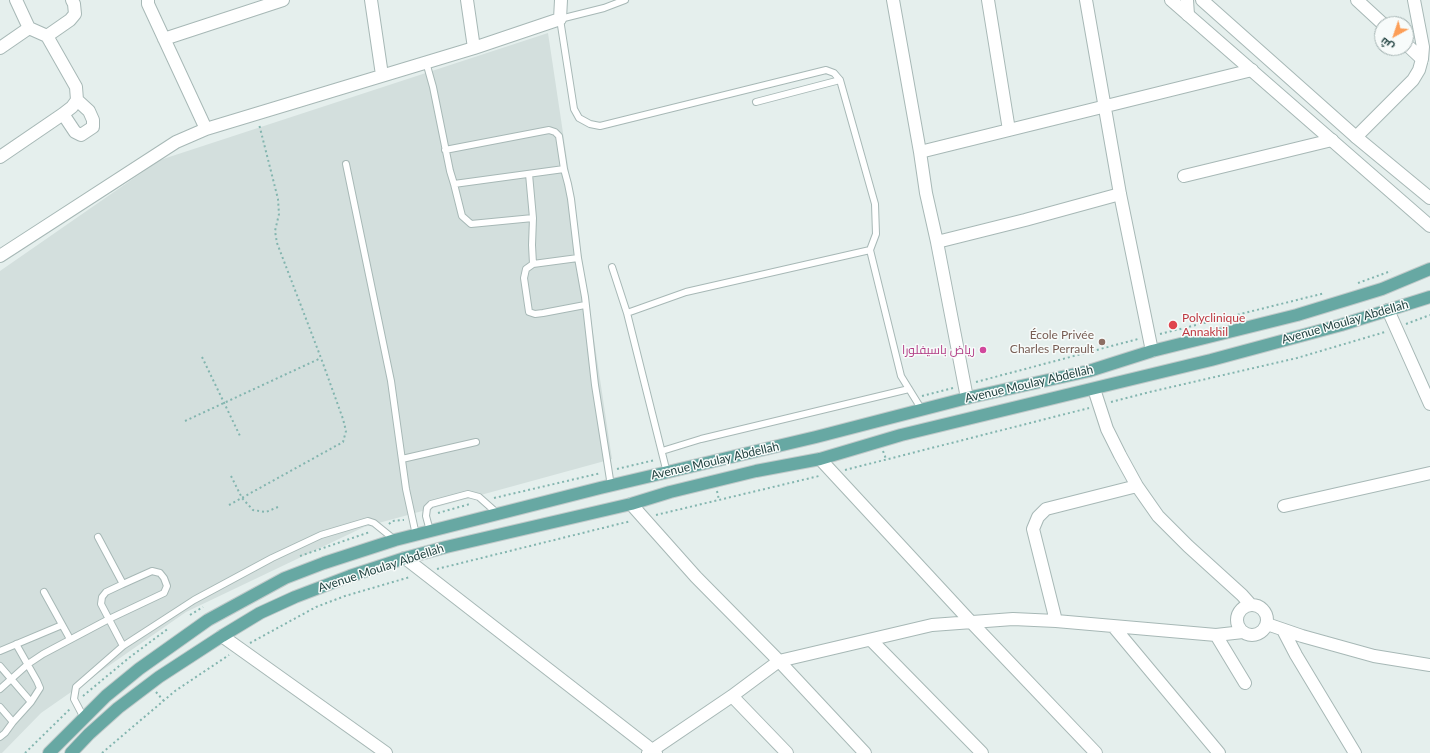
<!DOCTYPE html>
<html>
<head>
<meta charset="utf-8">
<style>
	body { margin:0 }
	#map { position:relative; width:1430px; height:753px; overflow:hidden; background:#e5efed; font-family:Lato,Cairo,sans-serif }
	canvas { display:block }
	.north { position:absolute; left:1374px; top:16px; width:40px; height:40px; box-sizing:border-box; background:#f7fbfa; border:1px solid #a2b1b0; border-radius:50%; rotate:220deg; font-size:11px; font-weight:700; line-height:16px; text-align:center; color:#224341 }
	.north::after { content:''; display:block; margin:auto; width:14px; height:18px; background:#fc9e57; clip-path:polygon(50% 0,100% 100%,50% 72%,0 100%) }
</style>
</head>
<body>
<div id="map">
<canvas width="1430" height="753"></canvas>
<div class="north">ش</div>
</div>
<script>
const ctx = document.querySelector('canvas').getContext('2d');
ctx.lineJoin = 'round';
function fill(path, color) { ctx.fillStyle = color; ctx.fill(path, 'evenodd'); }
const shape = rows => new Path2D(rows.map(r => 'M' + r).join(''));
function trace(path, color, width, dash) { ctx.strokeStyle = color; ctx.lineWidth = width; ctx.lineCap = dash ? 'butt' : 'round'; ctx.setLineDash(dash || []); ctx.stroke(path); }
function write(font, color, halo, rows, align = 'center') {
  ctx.font = font + ' Lato,Cairo,sans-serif'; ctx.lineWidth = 3; ctx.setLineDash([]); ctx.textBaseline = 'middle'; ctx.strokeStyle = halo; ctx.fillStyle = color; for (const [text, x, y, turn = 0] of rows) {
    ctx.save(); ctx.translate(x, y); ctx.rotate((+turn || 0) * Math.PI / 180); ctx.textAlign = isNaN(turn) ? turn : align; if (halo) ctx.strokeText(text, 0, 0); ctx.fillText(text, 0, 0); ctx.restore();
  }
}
fill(shape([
	[548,33,612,459,364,527,186,612,41,713,2,753,0,753,0,271,160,160]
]), '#d3dfdd');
const service = shape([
	[625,0,604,8,560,19,574,109,579,118,590,124,600,126,826,70,834,73,840,80,875,204,876,234,870,250],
	[426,62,433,87,450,171,454,184,564,169,568,184,571,199,578,258,585,297,595,385,611,486],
	[756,102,840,80],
	[445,150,549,130,555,132,559,136,564,169],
	[346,164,391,381,406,489,416,535],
	[529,174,533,218],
	[454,184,462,216,471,224,533,218,532,245,533,264,526,269,524,278,529,312,535,314,543,313,585,305],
	[533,264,578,258],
	[612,267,627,313],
	[662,451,701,439,909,389],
	[402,459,476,442],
	[667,473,627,313,686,292,870,250,901,376,922,410],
	[430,531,426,516,427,508,431,504,468,494,479,497,497,513],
	[98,537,123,584,106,592,102,597,101,604,123,646,194,600,272,558,321,535,368,521,374,523,395,540],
	[44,592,70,639],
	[0,651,62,625],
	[0,666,31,702],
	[0,689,28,664,43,654,109,619,164,593,167,586,164,578,160,573,152,571,123,584],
	[0,707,13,722,5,733,0,737],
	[84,718,74,699,76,687,123,646],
	[13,722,31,702,40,688,37,681,16,644]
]);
const minor = shape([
	[148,0,148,4,206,129],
	[371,0,382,75],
	[467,0,474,48],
	[893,0,920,152,926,193,937,242,967,398],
	[988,0,1009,130],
	[1086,0,1120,194,1152,351],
	[1187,0,1188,15],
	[1357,0,1383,24],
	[47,36,70,20,75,14,74,4,72,0],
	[164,39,283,0],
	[1406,44,1422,59],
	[0,48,29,28],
	[63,114,75,132,81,135,93,127,93,120,89,111,77,100],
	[1356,137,1413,80,1419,70,1422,59,1423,47,1414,0],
	[920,152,1252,70],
	[0,157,63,114,72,107,77,100,76,87,47,36,29,28,16,0],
	[1184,176,1332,140],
	[937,242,1025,220,1120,194],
	[0,256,176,142,206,129,474,48,560,19,561,0],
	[1388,310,1430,404],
	[1094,389,1107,429,1120,455,1137,486,1158,516,1188,546,1242,595,1250,604],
	[820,459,971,622,1096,753],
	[631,504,696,577,779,661,865,753],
	[1284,506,1430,473],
	[405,558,656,753],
	'1237 620a15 15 0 1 1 30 0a15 15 0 1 1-30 0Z',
	[1056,621,1033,529,1038,517,1046,509,1137,486],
	[1267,624,1302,636,1374,656,1430,665],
	[1113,626,1219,753],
	[1283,630,1296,655,1355,753],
	[1216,635,1245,683],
	[222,636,386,753],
	[871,640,982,753],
	[732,696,787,753],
	[648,753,732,696,779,661,932,625,1013,619,1056,621,1216,635,1243,632]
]);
const tertiary = shape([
	[1171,0,1430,226],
	[1202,0,1356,137,1430,198]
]);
const primary = shape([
	[49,753,106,696,139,669,208,620,285,578,324,563,395,540,600,488,816,437,967,398,1089,371,1152,351,1297,315,1382,289,1430,269],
	[71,753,89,734,118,708,159,677,222,636,260,613,295,597,350,576,405,558,446,547,631,504,670,492,756,471,820,459,901,435,1211,360,1341,325,1430,297]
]);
trace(service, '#a7b8b6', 8);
trace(minor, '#a7b8b6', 14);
trace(tertiary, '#a7b8b6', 14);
trace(primary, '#c1caca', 14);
trace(shape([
	[1358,283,1391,271],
	[1406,324,1430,315],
	[1160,334,1325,293],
	[202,357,241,438],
	[976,382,1138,339],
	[922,396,953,388],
	[1111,402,1154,391,1297,358,1385,332],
	[185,421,321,358],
	[883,451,886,459],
	[617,469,655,460],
	[845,470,1089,408],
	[231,476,242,498,253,510,266,512,278,507],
	[717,491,719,500],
	[494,498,601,473],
	[229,505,343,442,346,431,343,419,321,358,277,243,275,231,279,214,278,199,259,124],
	[438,513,470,504],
	[656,515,819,476],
	[389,524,392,521,404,520],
	[300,556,370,532],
	[437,569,631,521],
	[190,615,203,607],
	[250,643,316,607,345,596,410,577],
	[156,692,163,700],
	[83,696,130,657,169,628],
	[25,753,70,709],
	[102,753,175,691,229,655]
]), '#83b5af', 2, [2, 3]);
trace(service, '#fff', 6);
trace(minor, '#fff', 12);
trace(tertiary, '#fff', 12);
trace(primary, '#67a8a3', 12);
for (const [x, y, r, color] of [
	[1173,325,5,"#e0444e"],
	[1102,342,4,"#8d6e63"],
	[983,350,4,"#d1479c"]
]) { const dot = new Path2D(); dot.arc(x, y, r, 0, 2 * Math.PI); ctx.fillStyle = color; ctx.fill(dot); trace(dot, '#f7fbfa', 1.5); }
write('12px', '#be3a42', '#f7fbfa', [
	["Polyclinique",1182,318],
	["Annakhil",1182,332]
], 'left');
write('12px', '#224341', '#f7fbfa', [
	["Avenue Moulay Abdellah",1345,322,-16],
	["Avenue Moulay Abdellah",1029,384,-13],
	["Avenue Moulay Abdellah",715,461,-13],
	["Avenue Moulay Abdellah",381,568,-18]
]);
write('12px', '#785e54', '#f7fbfa', [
	["École Privée",1094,335],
	["Charles Perrault",1094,349]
], 'right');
write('12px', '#b23c85', '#f7fbfa', [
	["رياض باسيفلورا",975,350]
], 'right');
</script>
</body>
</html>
